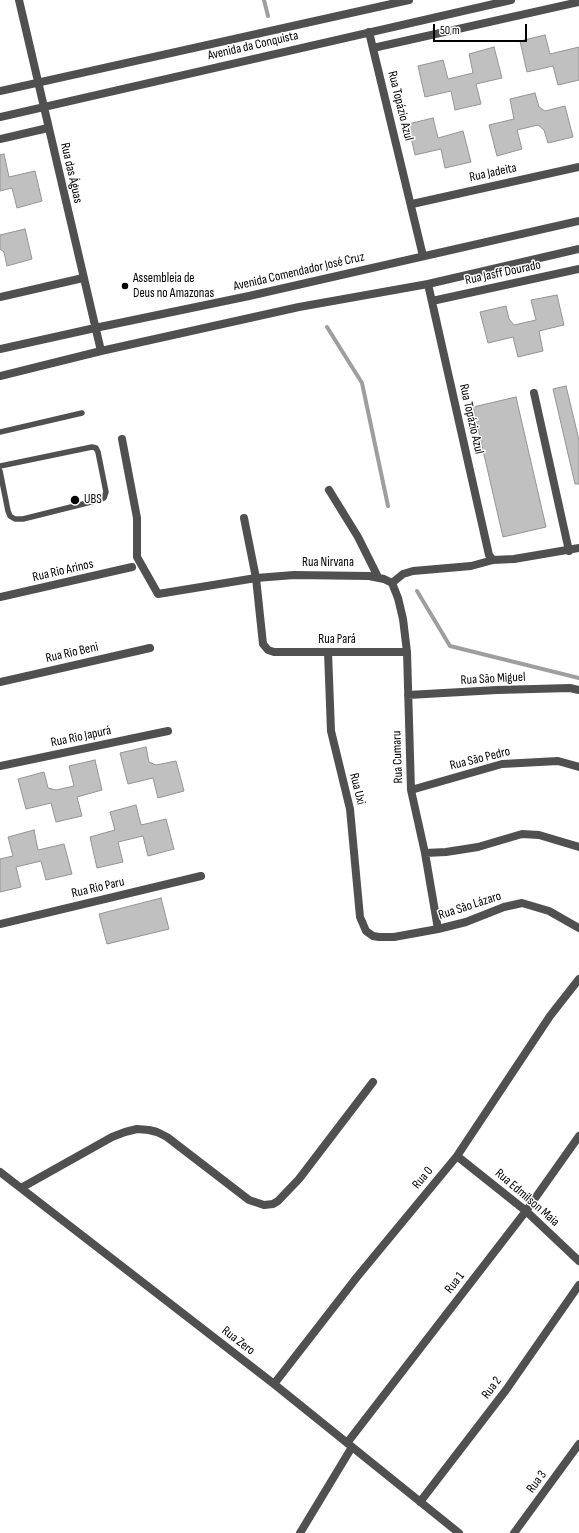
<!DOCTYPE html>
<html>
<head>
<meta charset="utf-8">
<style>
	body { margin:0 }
	#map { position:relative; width:579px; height:1533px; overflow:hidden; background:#fff; font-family:"Sofia Sans Condensed",sans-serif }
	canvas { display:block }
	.scale { position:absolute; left:433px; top:24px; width:94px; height:18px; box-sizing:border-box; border:2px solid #000; border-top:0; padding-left:5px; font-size:12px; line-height:14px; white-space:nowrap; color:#000; -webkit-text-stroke:3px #fff; paint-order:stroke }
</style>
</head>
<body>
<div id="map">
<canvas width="579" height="1533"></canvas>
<div class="scale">50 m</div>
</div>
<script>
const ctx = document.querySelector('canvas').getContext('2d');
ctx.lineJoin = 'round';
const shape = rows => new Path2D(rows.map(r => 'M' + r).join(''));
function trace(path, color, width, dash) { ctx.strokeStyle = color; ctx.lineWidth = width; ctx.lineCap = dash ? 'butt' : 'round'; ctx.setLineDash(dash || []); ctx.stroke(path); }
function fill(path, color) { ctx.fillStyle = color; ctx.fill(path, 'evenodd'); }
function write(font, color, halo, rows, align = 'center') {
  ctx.font = font + ' "Sofia Sans Condensed",sans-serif'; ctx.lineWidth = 3; ctx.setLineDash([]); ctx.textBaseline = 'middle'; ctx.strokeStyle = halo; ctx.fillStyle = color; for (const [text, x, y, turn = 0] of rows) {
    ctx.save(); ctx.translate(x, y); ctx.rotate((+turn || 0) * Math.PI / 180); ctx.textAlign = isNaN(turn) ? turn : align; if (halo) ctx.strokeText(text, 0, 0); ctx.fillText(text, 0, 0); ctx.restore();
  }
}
trace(shape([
	[264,0,268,16],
	[327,327,362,383,388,506],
	[417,591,450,646,579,678]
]), '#9e9e9e', 4);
const building = shape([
	[545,35,550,54,579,47,579,80,558,85,553,66,527,72,520,41,545,35],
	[494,47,502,78,476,84,481,104,455,110,451,91,425,97,418,66,443,60,448,79,473,73,469,54,494,47],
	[535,93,539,107,545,111,565,106,573,137,548,143,544,130,538,125,517,130,522,149,497,156,489,125,514,119,510,99,535,93],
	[433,118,438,138,463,131,471,162,445,168,441,149,415,155,408,124,433,118],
	[4,154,9,177,35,171,42,201,17,208,12,188,0,191,0,155,4,154],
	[25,229,32,259,7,266,4,252,0,249,0,235,25,229],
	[557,295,564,325,539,331,543,351,518,357,513,337,488,343,480,312,506,306,509,319,514,325,536,320,531,300,557,295],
	[566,386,579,440,579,484,575,484,553,389,566,386],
	[516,397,546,527,503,537,473,407,516,397],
	[146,747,149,762,156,765,176,761,184,791,158,798,153,778,128,784,120,753,146,747],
	[95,760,102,790,77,797,82,816,56,822,51,803,26,809,18,779,44,772,48,788,56,790,74,786,69,766,95,760],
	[136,805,141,825,166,819,174,849,148,856,143,836,118,842,123,862,97,868,90,837,115,830,110,812,136,805],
	[34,830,38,850,64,844,72,874,46,880,41,861,16,867,21,887,0,892,0,859,13,856,8,837,34,830],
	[161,898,169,929,107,944,99,914,161,898]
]);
fill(building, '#c0c0c0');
trace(building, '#949494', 1);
trace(shape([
	[0,432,82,413],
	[0,466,92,447,96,448,98,452,106,492,104,498,99,500,23,519,15,519,10,516,8,511,0,471]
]), '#505050', 5.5);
trace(shape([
	[19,0,101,351],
	[369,32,423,256],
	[373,48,579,2],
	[0,91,409,0],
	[0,117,511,0],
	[0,139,48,128],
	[412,204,579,167],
	[428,284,489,555,493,560],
	[0,297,83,278],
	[432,301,579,269],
	[0,349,95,328,249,296,579,221],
	[0,376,101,351,299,307,428,284,579,249],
	[534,393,569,551],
	[122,439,137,518,137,557,158,594,256,578,294,575,369,576,384,579,392,583,398,598,403,619,407,652,411,790,425,853,438,929],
	[329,490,358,537,378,577],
	[244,518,256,578,263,644,268,650,274,652,407,652],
	[392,583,403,574,413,571,471,566,493,560,514,559,579,548],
	[0,597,132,567],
	[328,652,331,731,350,809,360,917,366,931,373,936,379,937,394,937,438,929,466,922,504,907,522,903,549,911,579,928],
	[0,682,150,648],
	[408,695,497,690,570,688,579,690],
	[0,766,168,731],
	[411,790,502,764,558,761,579,767],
	[425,853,446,852,478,847,522,834,539,835,579,847],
	[0,924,201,876],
	[457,1156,526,1211,579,1261],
	[0,1172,274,1384,459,1533],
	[21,1188,112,1137,125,1132,137,1129,149,1130,157,1132,167,1137,249,1200,264,1205,273,1204,278,1201,299,1179,373,1082],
	[274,1384,357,1277,457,1156,550,1016,579,979],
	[347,1443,526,1211,579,1136],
	[420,1502,506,1390,579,1285],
	[300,1533,352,1447],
	[514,1533,579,1444]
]), '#505050', 8);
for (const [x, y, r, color] of [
	[125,286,4,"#000"],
	[75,500,5,"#000"]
]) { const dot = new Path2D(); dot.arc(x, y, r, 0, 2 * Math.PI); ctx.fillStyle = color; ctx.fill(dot); trace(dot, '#fff', 1.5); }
write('13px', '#000', '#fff', [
	["Avenida da Conquista",253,46,-13],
	["Rua Topázio Azul",400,106,76],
	["Rua das Águas",71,173,77],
	["Rua Jadeita",493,173,-12],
	["Avenida Comendador José Cruz",299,272,-13],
	["Rua Jasff Dourado",503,273,-12],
	["Rua Topázio Azul",471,419,77],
	["Rua Nirvana",328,563],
	["Rua Rio Arinos",63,571,-13],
	["Rua Pará",337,640],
	["Rua Rio Beni",72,653,-13],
	["Rua São Miguel",493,679,-3],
	["Rua Rio Japurá",81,737,-12],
	["Rua Cumaru",398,757,-92],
	["Rua São Pedro",480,759,-14],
	["Rua Uxi",357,789,76],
	["Rua Rio Paru",98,888,-13],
	["Rua São Lázaro",470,906,-18],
	["Rua 0",423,1178,-50],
	["Rua Edmilson Maia",527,1198,41],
	["Rua 1",455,1283,-52],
	["Rua Zero",238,1341,38],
	["Rua 2",492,1388,-53],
	["Rua 3",537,1482,-54]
]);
write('13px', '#000', '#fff', [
	["Assembleia de",133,279],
	["Deus no Amazonas",133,294],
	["UBS",84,500]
], 'left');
</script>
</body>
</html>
